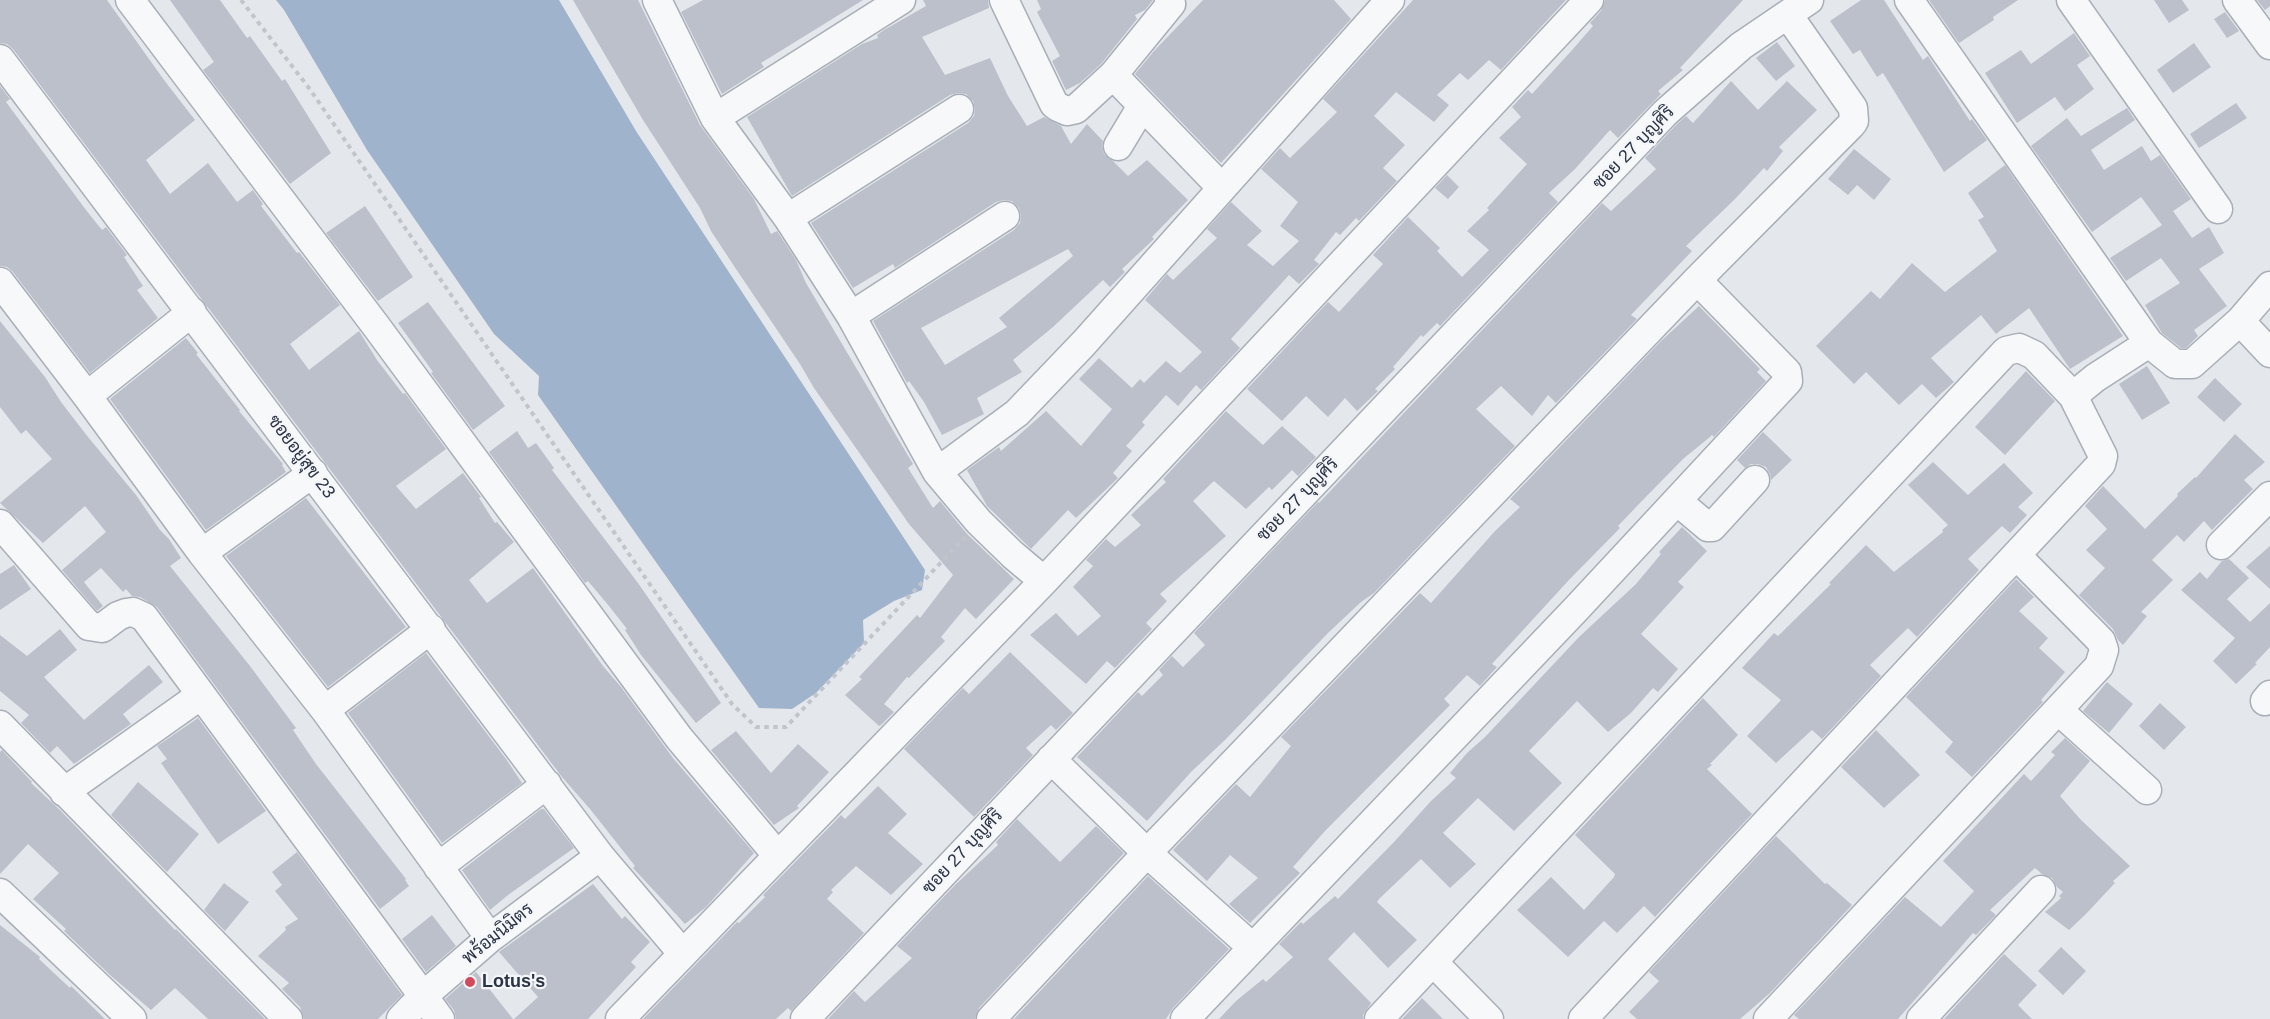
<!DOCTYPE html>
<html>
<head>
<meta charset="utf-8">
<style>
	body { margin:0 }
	canvas { display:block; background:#e4e7ec }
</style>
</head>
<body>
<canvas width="2270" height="1019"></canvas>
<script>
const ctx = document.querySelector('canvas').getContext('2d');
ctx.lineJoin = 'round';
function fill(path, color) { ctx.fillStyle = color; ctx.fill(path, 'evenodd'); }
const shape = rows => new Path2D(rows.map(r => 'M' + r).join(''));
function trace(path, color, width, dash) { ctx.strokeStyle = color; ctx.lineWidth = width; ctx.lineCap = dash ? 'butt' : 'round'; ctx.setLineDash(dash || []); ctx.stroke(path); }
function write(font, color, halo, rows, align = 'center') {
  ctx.font = font + ' Arial,Sarabun,sans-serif'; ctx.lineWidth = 4.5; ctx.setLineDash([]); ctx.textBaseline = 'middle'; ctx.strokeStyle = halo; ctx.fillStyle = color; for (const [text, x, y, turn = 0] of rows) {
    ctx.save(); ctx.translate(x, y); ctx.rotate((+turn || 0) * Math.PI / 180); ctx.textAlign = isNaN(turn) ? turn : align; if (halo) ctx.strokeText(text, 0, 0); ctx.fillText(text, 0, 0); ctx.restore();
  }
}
fill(shape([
	[276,0,559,0,636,131,925,570,922,590,894,601,863,620,864,643,816,693,792,709,759,708,538,395,539,376,494,334,367,150,284,10]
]), '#9fb4cc');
fill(shape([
	[0,0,107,0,164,80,195,120,146,160,170,194,208,163,237,202,253,190,263,204,261,206,297,253,299,252,340,305,290,344,309,370,359,331,377,360,403,394,405,393,446,449,396,486,416,509,463,473,481,497,479,498,495,523,497,522,514,542,469,580,487,603,533,568,603,666,621,687,673,758,754,853,706,907,685,924,633,868,635,866,590,809,562,777,13,49,7,44,0,43],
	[170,0,220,0,247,38,250,36,282,81,285,79,331,153,290,184,203,70,214,62],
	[573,0,638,0,700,125,754,199,771,234,777,231,796,260,806,283,913,464,908,468,933,508,940,501,967,534,1014,579,976,619,965,608,941,637,945,641,909,678,907,677,884,704,894,712,881,725,879,726,845,695,862,679,859,677,917,615,920,618,953,575,909,524,814,388,800,364,734,266,711,231,700,208,643,120],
	[703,0,863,0,761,63,764,67,722,94,681,12],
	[923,0,988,0,989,8,922,37,945,75,990,58,1008,96,1027,126,1044,117,1061,126,1071,144,1087,124,1103,141,1102,146,1104,154,1114,162,1128,176,1147,160,1188,200,1152,237,1154,239,1122,269,1125,272,1110,287,1103,280,1053,327,1013,360,1022,372,977,398,984,414,942,435,924,402,909,381,907,383,873,321,1014,230,1020,223,1021,215,1019,208,1012,201,1004,200,996,202,895,268,893,264,853,288,811,223,968,123,974,116,975,109,973,101,966,94,958,93,950,95,792,196,747,117,862,44,878,38,877,35,884,30,926,6],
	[1068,249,1073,256,999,318,1007,327,945,365,921,328],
	[1037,0,1153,0,1145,10,1135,15,1137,19,1101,64,1080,83,1066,90,1052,61,1060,56,1037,12,1041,9],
	[1203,0,1334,0,1351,19,1221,163,1135,74,1154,51],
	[1413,0,1566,0,1501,70,1489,60,1468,80,1460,73,1437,95,1449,105,1434,122,1396,92,1374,116,1405,145,1383,168,1397,181,1359,221,1356,218,1340,235,1336,232,1314,260,1319,264,1299,284,1289,275,1231,339,1240,348,1201,390,1196,385,1178,406,1166,395,1142,422,1145,425,1126,446,1132,451,1113,473,1118,478,1076,518,1068,510,1031,549,987,506,967,470,999,447,1001,451,1046,411,1081,446,1112,409,1079,379,1099,358,1132,388,1140,379,1144,383,1166,361,1180,373,1202,352,1145,300,1167,274,1173,280,1217,238,1207,229,1231,202,1262,231,1247,245,1273,266,1299,241,1280,226,1298,202,1261,169,1280,148,1290,158,1337,112,1323,99],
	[1605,0,1743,0,1680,68,1683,70,1658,91,1661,94,1618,138,1610,130,1575,169,1549,193,1558,202,1440,326,1437,323,1423,337,1421,335,1393,367,1395,369,1375,389,1378,391,1357,411,1345,398,1328,417,1306,396,1282,421,1247,389,1328,302,1339,312,1383,264,1373,255,1408,217,1440,248,1437,251,1462,277,1489,250,1467,231,1489,210,1487,208,1527,164,1499,138,1521,117,1512,107,1528,90,1532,94,1573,49,1593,26,1590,23,1601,11],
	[1861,0,1884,0,1923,60,1928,56,1970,121,1972,119,1987,140,1944,172,1883,73,1877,77,1860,50,1853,54,1830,21],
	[1929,0,2018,0,1993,17,1994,20,1959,43],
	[2154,0,2182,0,2189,10,2169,23],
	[2257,0,2270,0,2270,6,2265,10],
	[2225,12,2239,31,2227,38,2214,19],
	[2074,33,2090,56,2077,65,2094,89,2065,111,2055,97,2017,123,1985,73,2021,50,2031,64],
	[1777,42,1795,66,1776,81,1756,58],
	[2194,43,2211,67,2173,93,2157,70],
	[1731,81,1758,110,1787,81,1817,110,1779,147,1783,151,1767,171,1764,168,1734,200,1686,246,1692,251,1631,315,1637,319,1556,403,1548,395,1532,416,1501,386,1476,409,1515,446,1374,593,1361,602,1328,633,1225,740,1191,772,1147,821,1077,757,1138,692,1142,696,1163,675,1159,670,1172,656,1183,667,1205,645,1194,633,1318,502,1319,503,1602,203,1611,211,1656,169,1645,158,1676,125,1686,116,1693,123],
	[0,86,10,99,6,102,86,210,102,230,106,227,127,255,124,257,143,286,137,290,158,318,90,373,13,272,7,267,0,266],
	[2236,103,2247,118,2199,148,2190,134],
	[2127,108,2135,120,2091,150,2104,170,2142,146,2151,161,2160,155,2191,199,2173,211,2192,238,2209,227,2224,253,2199,269,2227,306,2194,330,2198,336,2186,348,2181,348,2162,333,2145,305,2180,283,2161,258,2126,281,2110,258,2162,225,2141,197,2092,232,2031,146,2067,118,2081,136],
	[1854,149,1891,179,1874,200,1857,185,1848,195,1828,179],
	[2005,165,2123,336,2070,369,2029,308,1996,334,1981,315,1931,358,1954,382,1936,398,1922,384,1899,405,1866,372,1854,384,1816,346,1871,291,1880,299,1912,263,1945,292,1997,251,1978,220,1984,217,1968,193],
	[1447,175,1459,187,1448,199,1435,188],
	[365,206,413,277,378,301,326,233],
	[428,302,505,406,473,430,431,373,433,372,398,323],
	[1699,306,1760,369,1757,372,1766,381,1714,437,1712,435,1710,437,1683,459,1638,505,1618,526,1620,528,1568,581,1492,664,1497,667,1480,686,1467,675,1444,699,1450,705,1325,831,1293,867,1300,873,1250,923,1229,904,1258,878,1230,855,1207,881,1173,850,1236,784,1250,797,1291,746,1281,737,1420,593,1431,603,1495,531,1520,507,1510,499,1660,342],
	[0,321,45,377,61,402,88,437,136,495,160,530,169,539,181,558,170,566,250,666,296,728,293,730,316,764,406,879,405,880,409,886,380,909,157,607,140,597,132,596,126,589,123,592,101,568,84,582,103,606,97,611,62,570,106,532,85,506,43,543,0,503,52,459,26,430,21,434,0,407],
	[186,338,198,353,196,354,240,410,239,411,283,464,282,465,286,472,206,530,110,399],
	[2147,366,2170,403,2142,420,2119,384],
	[2026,371,2055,401,2005,455,1975,427],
	[2215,378,2242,404,2224,422,2197,397],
	[1226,411,1263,445,1282,426,1316,457,1298,476,1292,470,1272,490,1269,487,1246,509,1214,481,1193,501,1226,536,1160,594,1167,601,1146,623,1152,629,1115,668,1107,661,1086,684,1030,635,1056,613,1078,636,1101,616,1073,587,1093,566,1086,560,1106,539,1115,547,1141,525,1131,515,1166,482,1163,479],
	[517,431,528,448,536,443,554,468,552,470,638,583,721,703,696,723,641,655,625,630,627,629,609,606,588,581,585,583,489,452],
	[1763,432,1792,460,1771,480,1770,474,1766,467,1758,464,1751,464,1745,468,1737,460],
	[2235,434,2265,462,2244,480,2253,489,2212,530,2204,521,2184,542,2177,535,2152,560,2173,580,2141,612,2147,616,2123,645,2118,640,2113,629,2079,595,2105,568,2086,550,2107,529,2085,506,2103,486,2145,529,2178,496,2177,494,2195,477,2196,478],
	[1933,462,1968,495,2004,463,2033,493,2018,507,2027,515,2010,533,2002,526,1968,559,1979,570,1917,637,1908,628,1870,665,1881,676,1822,739,1812,730,1776,763,1747,736,1781,700,1742,668,1774,633,1778,636,1831,584,1829,583,1866,545,1894,572,1943,532,1942,530,1948,525,1908,485],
	[306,498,406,627,328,687,226,556],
	[1682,527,1707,551,1678,582,1684,587,1641,634,1678,669,1658,692,1653,688,1631,713,1608,732,1577,701,1529,751,1562,783,1514,831,1478,798,1443,833,1476,864,1450,888,1421,859,1379,899,1377,902,1417,940,1388,968,1354,932,1328,959,1371,1003,1363,1015,1363,1019,1219,1019,1236,1001,1263,979,1266,982,1293,957,1279,944,1301,922,1303,924,1335,896,1338,899,1394,842,1431,801,1456,778,1450,773,1467,753,1485,737,1579,637,1636,584,1661,554,1659,552],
	[2270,546,2270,589,2246,567],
	[2229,559,2249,578,2227,599,2250,622,2270,603,2270,647,2255,663,2257,664,2236,684,2213,661,2235,638,2181,590,2200,572,2207,579,2222,561],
	[14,565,31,589,0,610,0,574],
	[2016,579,2034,597,2019,611,2048,638,2039,648,2065,672,2041,700,2043,702,1972,777,1945,752,1953,742,1906,697],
	[60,629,77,650,44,677,84,720,149,665,163,682,123,714,131,724,74,764,57,746,50,753,21,723,29,715,0,691,0,635,27,656],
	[1010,652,1073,713,1056,730,1051,725,1026,748,1033,755,974,817,904,749,963,688,969,694],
	[426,653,506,759,522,783,442,843,348,713],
	[2107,682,2133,704,2109,733,2083,711],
	[1703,698,1738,735,1710,764,1712,765,1707,769,1752,814,1655,917,1644,906,1617,933,1604,921,1568,957,1517,910,1551,877,1584,910,1614,877,1615,874,1575,835],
	[2160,703,2186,727,2164,750,2139,726],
	[198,718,266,811,218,844,161,763,167,759,157,746],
	[1876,730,1920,775,1884,808,1841,767],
	[736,731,771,773,798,744,829,772,797,806,799,808,774,825,711,750],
	[2065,738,2090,761,2060,796,2081,820,2130,866,2113,881,2115,883,2085,915,2069,930,2045,912,2061,898,2059,896,2063,892,2057,887,2052,878,2042,874,2035,868,1990,910,1996,915,1976,935,1973,933,1898,1019,1799,1019,1794,1015,1905,897,1941,927,1974,891,1943,861,2024,774,2031,781,2055,755,2051,752],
	[2,750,32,782,31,783,60,810,175,930,176,929,265,1019,208,1019,175,988,151,1010,110,975,64,931,66,929,33,899,59,873,28,844,0,874,0,752],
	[138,782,199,834,167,872,111,815],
	[878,786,907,814,888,833,923,864,891,895,856,866,831,890,833,892,827,899,864,933,791,1011,788,1008,776,1019,643,1019,737,922,739,923,765,897,763,895,841,815,845,819],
	[541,809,544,809,574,848,508,895,490,910,462,870],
	[1017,819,1060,862,1096,826,1124,853,979,1008,975,1019,828,1019,854,991,865,1002,912,958,897,946,955,885,998,845,996,842],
	[1776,836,1825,884,1827,883,1852,905,1770,993,1740,1019,1637,1019,1629,1012,1659,981,1649,972],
	[297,852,402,995,378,1019,304,1019,300,1007,282,989,289,983,258,956,286,930,285,927,298,919,275,891,282,885,272,872],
	[1148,876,1229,949,1173,1008,1166,1019,1014,1019],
	[224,883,249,902,225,931,204,910],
	[593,884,622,919,625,916,650,942,631,962,636,967,588,1019,514,1019,538,997,499,952],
	[432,915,456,946,426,972,402,939],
	[0,925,40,957,39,959,70,988,71,986,105,1019,0,1019],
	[2061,947,2086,971,2063,995,2038,971],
	[2004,954,2037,985,2018,1005,2032,1019,1944,1019],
	[476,972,513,1019,456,1019,454,1010,445,999],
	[1422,998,1443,1019,1402,1019]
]), '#bbc0ca');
const minor = shape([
	[130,0,376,326,679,738,777,855],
	[657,0,715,118,788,218,851,316,937,472,979,522,1013,555,1044,581],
	[1004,0,1054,104,1058,107,1067,111,1076,109,1113,75],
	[1169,0,1171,4,1113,75,1221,187],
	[1909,0,2149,343],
	[2071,0,2218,209],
	[2237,0,2270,45],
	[0,59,600,856,683,954],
	[715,118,901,0],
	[1118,146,1142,106],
	[788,218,959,109],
	[0,282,87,396,202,553,325,710,490,938],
	[851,316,1005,216],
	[2240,321,2270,353],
	[87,396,192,312],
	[937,472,1017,413,1084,343,1390,0],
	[1677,501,1708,527,1712,527,1755,480],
	[0,524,89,626,102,628,118,616,126,613,133,612,144,617,440,1019],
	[2221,545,2270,496],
	[202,553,313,473],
	[2265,701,2270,695],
	[325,710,431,629],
	[2058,710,2147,790],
	[0,725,288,1019],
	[1051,759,1147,853,1253,948],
	[64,792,201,695],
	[438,867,547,784],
	[0,893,132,1019],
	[1433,962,1489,1019],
	[401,1019,422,997,490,938,600,856],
	[620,1019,1044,581,1589,0],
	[805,1019,1665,113,1741,46,1809,0],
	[991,1019,1147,853,1697,280,1851,125,1854,121,1853,108,1788,15],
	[1185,1019,1577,608,1788,381,1787,372,1697,280],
	[1379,1019,2006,351,2019,348,2034,355,2073,396],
	[1583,1019,2101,464,2103,456,2073,396,2095,378,2149,343,2175,364,2192,364,2240,321,2270,286],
	[1768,1019,2099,666,2104,650,2101,641,2016,555],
	[1921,1019,2041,890]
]);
trace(minor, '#a9aeb7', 31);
trace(shape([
	[241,0,309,88,732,704,756,727,786,727,965,537]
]), '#c2c5cb', 4, [4.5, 4.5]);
trace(minor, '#f7f8fa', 28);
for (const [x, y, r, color] of [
	[470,982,6,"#d1495b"]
]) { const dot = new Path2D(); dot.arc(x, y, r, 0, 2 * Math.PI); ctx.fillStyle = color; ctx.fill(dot); trace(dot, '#f4f6f9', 2); }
write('18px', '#2b3445', '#f4f6f9', [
	["ซอย 27 บุญศิริ",1634,148,-46],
	["ซอยอยู่สุข 23",301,457,53],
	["ซอย 27 บุญศิริ",1298,500,-46],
	["ซอย 27 บุญศิริ",963,852,-47],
	["พร้อมนิมิตร",498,934,-39]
]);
write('bold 18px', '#2b3445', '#f4f6f9', [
	["Lotus's",482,982]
], 'left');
</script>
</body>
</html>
